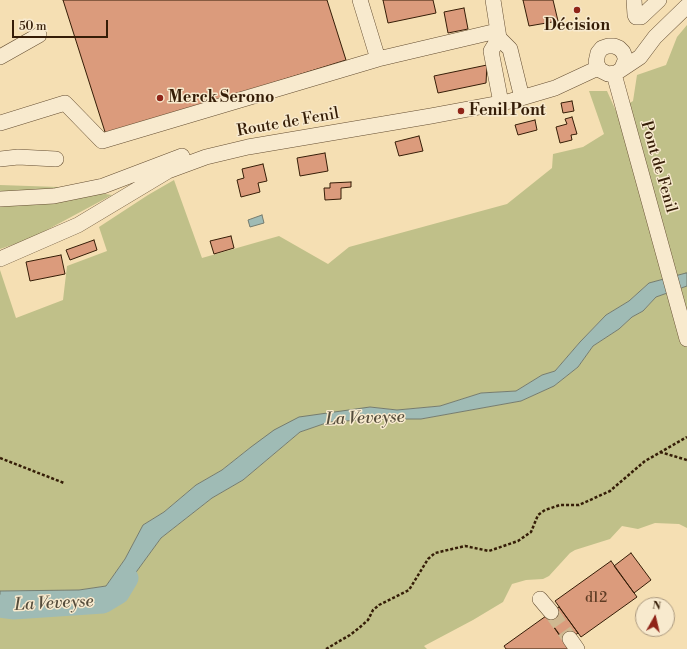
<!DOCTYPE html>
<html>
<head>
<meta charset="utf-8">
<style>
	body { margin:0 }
	#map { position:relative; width:687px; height:649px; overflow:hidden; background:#f5dfb3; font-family:"Libre Bodoni",serif }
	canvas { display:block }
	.north { position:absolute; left:635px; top:597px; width:40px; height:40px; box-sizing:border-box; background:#f8eace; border:1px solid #aa987e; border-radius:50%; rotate:8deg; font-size:11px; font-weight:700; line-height:16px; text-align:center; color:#351d07 }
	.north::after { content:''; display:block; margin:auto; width:14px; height:18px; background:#8f2418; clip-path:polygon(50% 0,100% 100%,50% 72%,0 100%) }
	.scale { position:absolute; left:12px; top:20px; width:96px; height:18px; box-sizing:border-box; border:2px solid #351d07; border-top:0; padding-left:5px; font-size:12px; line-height:14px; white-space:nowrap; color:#351d07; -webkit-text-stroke:3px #f8eace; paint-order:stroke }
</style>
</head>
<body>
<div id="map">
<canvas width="687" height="649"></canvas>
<div class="north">N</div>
<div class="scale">50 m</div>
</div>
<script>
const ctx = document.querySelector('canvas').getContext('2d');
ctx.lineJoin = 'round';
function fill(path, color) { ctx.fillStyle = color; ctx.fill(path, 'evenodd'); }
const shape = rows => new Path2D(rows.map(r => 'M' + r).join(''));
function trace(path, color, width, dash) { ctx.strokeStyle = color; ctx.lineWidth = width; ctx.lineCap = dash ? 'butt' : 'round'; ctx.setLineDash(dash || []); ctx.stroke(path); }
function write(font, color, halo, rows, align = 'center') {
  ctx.font = font + ' "Libre Bodoni",serif'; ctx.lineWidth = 3; ctx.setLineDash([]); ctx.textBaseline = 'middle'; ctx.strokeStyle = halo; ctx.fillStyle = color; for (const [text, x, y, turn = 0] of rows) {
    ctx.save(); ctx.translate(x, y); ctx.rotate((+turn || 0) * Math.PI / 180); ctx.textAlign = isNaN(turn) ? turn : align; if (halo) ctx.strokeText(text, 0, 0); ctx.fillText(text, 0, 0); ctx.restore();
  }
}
fill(shape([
	[687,25,687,273,649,283,629,301,606,315,580,342,555,371,542,375,516,391,481,393,440,406,397,410,370,407,251,447,222,470,196,485,164,512,143,525,125,559,106,586,79,590,0,591,0,270,16,318,63,300,67,266,107,251,99,227,148,195,174,180,202,258,279,236,328,264,349,247,507,204,552,168,553,154,583,147,604,134,589,91,607,91,616,111,633,101,637,75,666,65,677,37],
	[0,185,58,187,112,195,30,239,0,249],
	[687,286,687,528,679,524,655,523,638,529,622,526,610,539,575,550,570,553,549,576,543,579,526,580,512,584,503,602,473,620,424,646,427,649,0,649,0,608,13,610,126,586,161,538,212,498,243,480,300,432,329,422,376,419,421,419,521,401,554,386,578,367,593,346,619,329,632,317,643,311,656,297]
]), '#c0c089');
const water = shape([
	[262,215,264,223,250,227,248,220,262,215],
	[686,273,687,273,687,286,656,297,643,311,632,317,619,329,593,346,578,367,554,386,521,401,421,419,376,419,329,422,300,432,243,480,212,498,161,538,126,586,111,600,13,610,0,608,0,591,79,590,106,586,125,559,143,525,164,512,196,485,222,470,251,447,274,430,299,417,370,407,397,410,440,406,481,393,516,391,542,375,555,371,580,342,606,315,629,301,649,283,686,273]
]);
fill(water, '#9fbbb5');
trace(water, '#757c6f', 1);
trace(shape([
	[0,606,13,608,103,602,118,593,127,578]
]), '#9fbbb5', 23);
const building = shape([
	[63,0,327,0,346,60,106,135,63,0],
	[383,0,433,0,436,13,388,23,383,0],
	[523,0,553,0,558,21,529,26,523,0],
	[464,8,468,29,448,33,444,12,464,8],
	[487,65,486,83,438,93,434,76,487,65],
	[572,101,574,111,563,113,561,103,572,101],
	[572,117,577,134,571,135,572,140,560,143,556,127,567,124,565,119,572,117],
	[535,120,537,130,518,135,515,125,535,120],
	[419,136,423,151,399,156,395,142,419,136],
	[325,153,328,171,300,176,297,158,325,153],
	[263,164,267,181,258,183,260,192,241,197,237,180,244,178,242,169,263,164],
	[351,182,351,187,341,188,341,199,325,200,324,188,330,188,330,183,351,182],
	[231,236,234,248,214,254,210,241,231,236],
	[94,240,97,250,70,260,66,250,94,240],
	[61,255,65,274,30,281,26,262,61,255],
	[631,553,651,580,634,593,614,566,631,553],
	[611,561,637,597,581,637,555,601,611,561],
	[559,607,578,633,565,642,546,616,559,607],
	[546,616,569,649,506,649,504,646,546,616]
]);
fill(building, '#db9b7c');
trace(building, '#351d07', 1);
trace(shape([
	[551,612,570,639]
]), '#cfb891', 15, [15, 8]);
const minor = shape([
	[360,0,378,59,497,31],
	[493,0,499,38,510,49,522,98],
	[634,0,635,15,636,17,641,17,659,0],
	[499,38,491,51,501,103],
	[0,57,39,35],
	[622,68,625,61,625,57,623,52,619,48,614,46,608,46,602,48,598,53,596,62,600,70,608,74,616,73,640,57,655,37,687,6],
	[614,74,687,339],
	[0,123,65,103,102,141,378,59],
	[0,159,18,157,56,159],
	[0,199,54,196,103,186,182,156],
	[0,259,78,225,168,171,206,157,248,147,431,116,511,101,555,88,598,68],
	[540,599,551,612],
	[570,639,577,649]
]);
trace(minor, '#654e32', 16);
trace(shape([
	[660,452,687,460],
	[0,458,64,483],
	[326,649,350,635,359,628,368,620,373,610,379,605,409,590,428,559,435,553,465,546,489,551,518,541,531,532,538,515,545,510,560,505,579,505,610,491,645,461,687,437]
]), '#351d07', 2.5, [3, 2]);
trace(minor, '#f8eace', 15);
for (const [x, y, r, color] of [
	[577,10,4,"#8f2418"],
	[160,98,4,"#8f2418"],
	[461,111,4,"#8f2418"]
]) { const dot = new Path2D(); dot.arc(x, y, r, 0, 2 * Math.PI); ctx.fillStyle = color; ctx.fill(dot); trace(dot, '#f8eace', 1.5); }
write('14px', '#5e3c24', null, [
	["d12",596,599]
]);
write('bold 16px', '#351d07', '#f8eace', [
	["Décision",577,26,"center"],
	["Merck Serono",168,98],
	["Fenil Pont",469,111]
], 'left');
write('16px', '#351d07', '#f8eace', [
	["Route de Fenil",288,123,-10],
	["Pont de Fenil",658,167,74]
]);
write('italic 17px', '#554c3b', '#f8eace', [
	["La Veveyse",365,419,-2],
	["La Veveyse",54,604,-3]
]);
</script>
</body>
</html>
